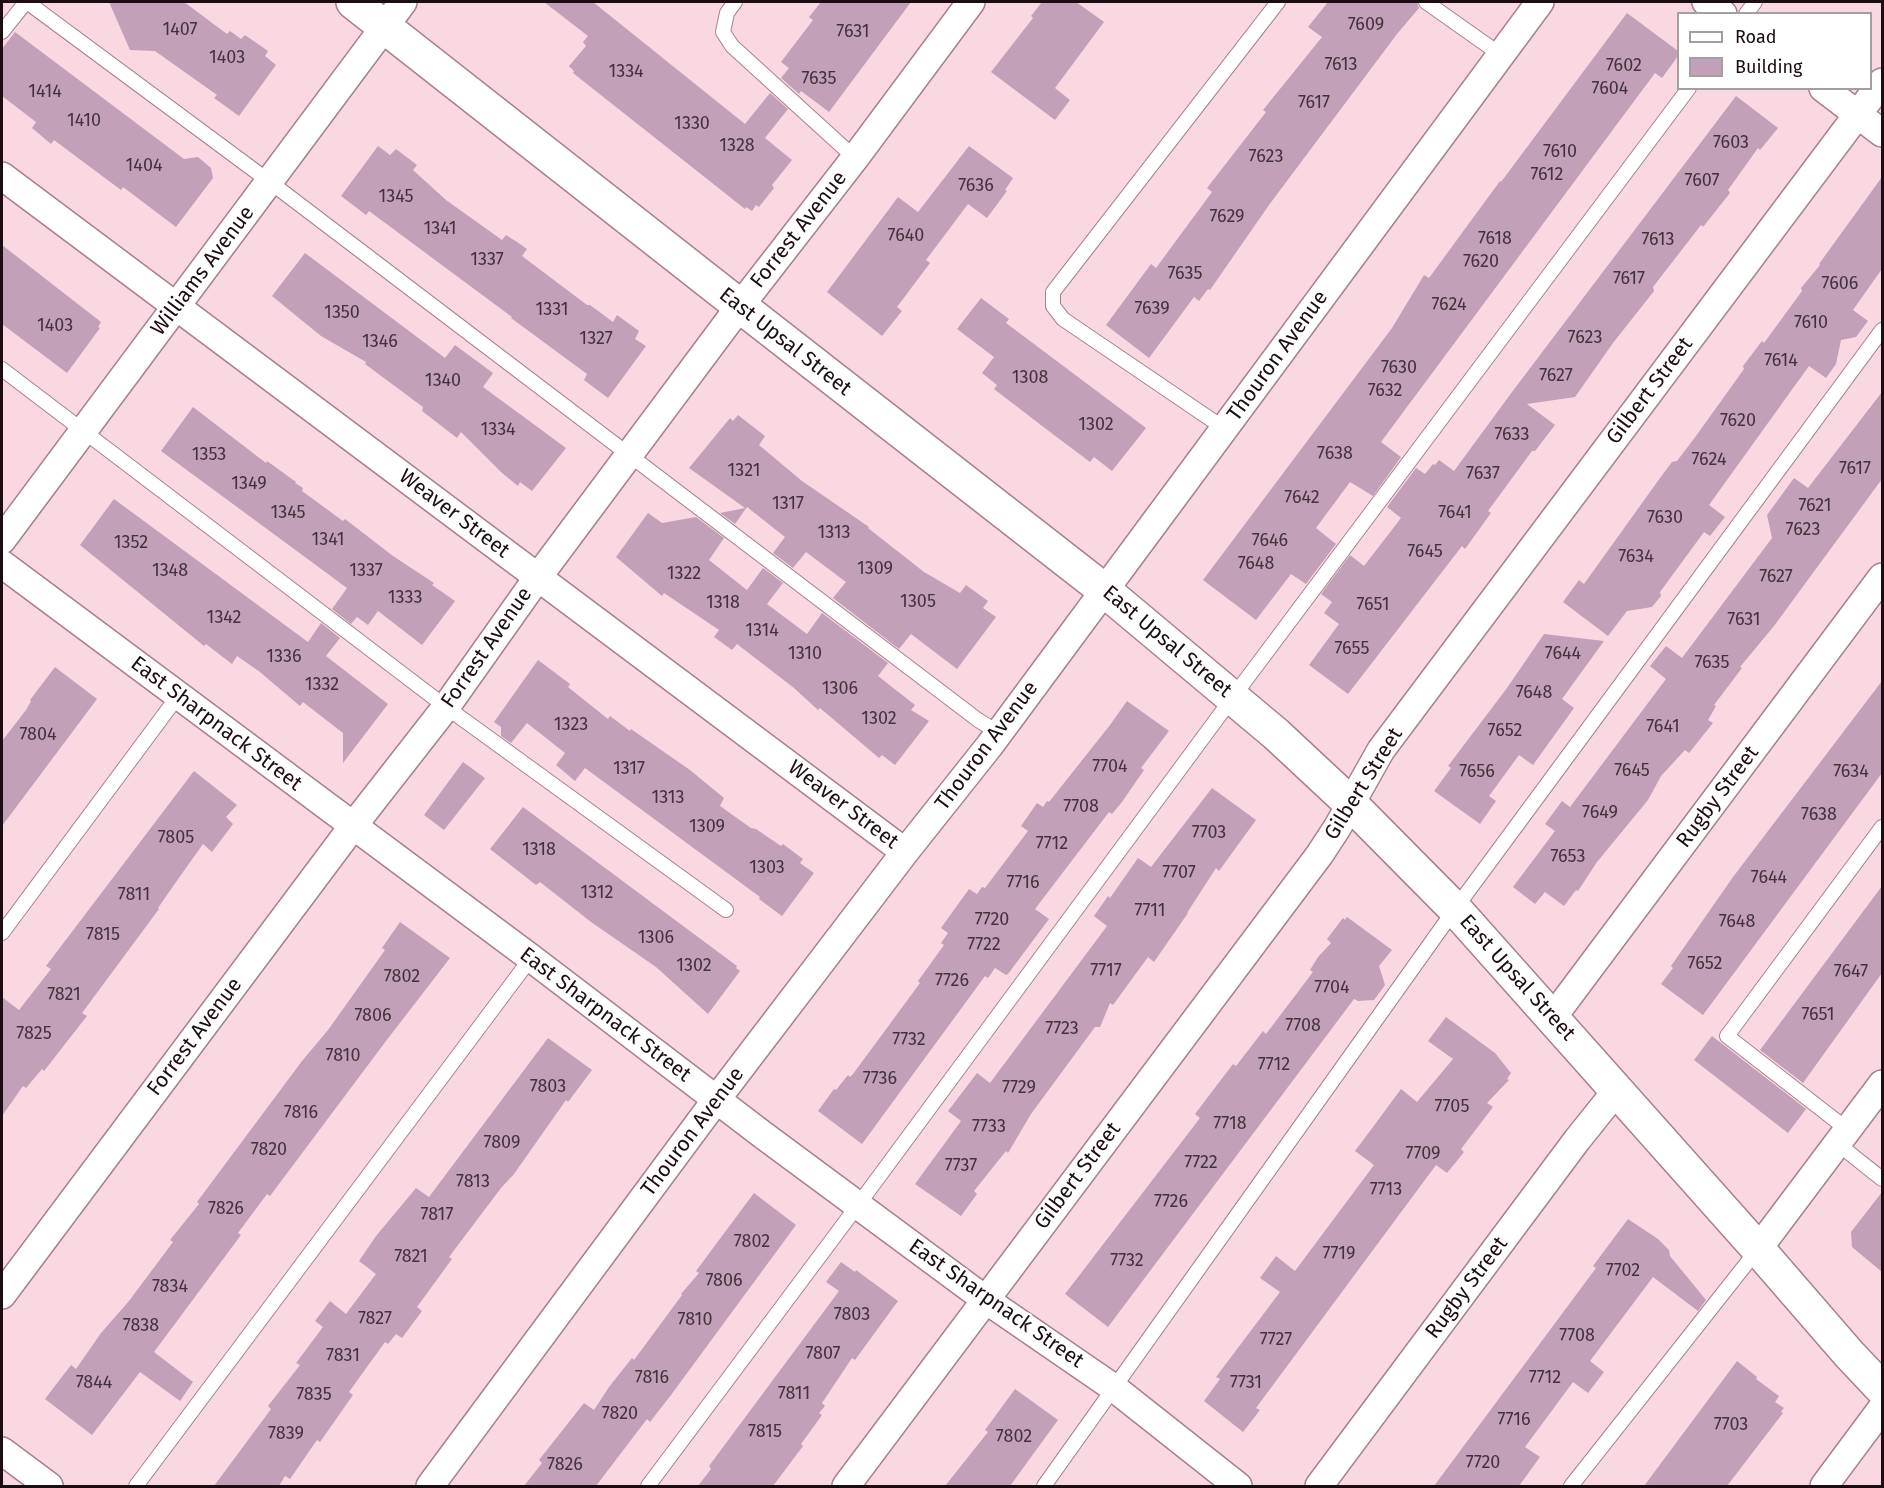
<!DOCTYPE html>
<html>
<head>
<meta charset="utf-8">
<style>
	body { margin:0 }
	#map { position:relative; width:1884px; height:1488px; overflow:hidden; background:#fad8e2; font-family:"Fira Sans",sans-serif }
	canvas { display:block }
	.frame { position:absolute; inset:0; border:3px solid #1b0d11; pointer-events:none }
	.legend { position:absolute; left:1677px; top:12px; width:195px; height:78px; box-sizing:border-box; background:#fff; border:2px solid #a49ea0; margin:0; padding:8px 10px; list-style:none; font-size:18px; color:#1b0d11 }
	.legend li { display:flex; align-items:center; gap:12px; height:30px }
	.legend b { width:30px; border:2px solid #a49ea0 }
</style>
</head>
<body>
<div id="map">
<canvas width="1884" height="1488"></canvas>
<div class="frame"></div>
<ul class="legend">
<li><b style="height:8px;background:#fff"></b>Road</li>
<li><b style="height:16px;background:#c1a0b8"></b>Building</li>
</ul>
</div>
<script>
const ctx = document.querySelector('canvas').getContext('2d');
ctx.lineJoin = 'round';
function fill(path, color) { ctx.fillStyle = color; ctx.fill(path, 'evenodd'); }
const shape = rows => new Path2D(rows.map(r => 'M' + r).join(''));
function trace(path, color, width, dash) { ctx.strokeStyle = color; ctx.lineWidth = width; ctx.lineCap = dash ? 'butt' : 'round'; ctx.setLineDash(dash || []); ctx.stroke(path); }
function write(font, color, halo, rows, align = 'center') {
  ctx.font = font + ' "Fira Sans",sans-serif'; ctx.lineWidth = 4.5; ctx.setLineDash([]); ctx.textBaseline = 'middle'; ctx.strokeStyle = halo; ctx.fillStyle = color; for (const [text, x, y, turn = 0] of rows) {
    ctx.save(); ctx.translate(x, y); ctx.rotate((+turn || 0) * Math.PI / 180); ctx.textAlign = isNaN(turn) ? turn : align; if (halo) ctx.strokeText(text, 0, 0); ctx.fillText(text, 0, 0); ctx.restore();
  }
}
fill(shape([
	[109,2,184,2,227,34,230,31,241,39,245,35,268,51,265,56,276,65,239,116,214,98,217,95,155,51,130,50],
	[544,2,593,2,745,124,770,93,788,109,765,138,792,160,772,185,774,188,759,207,756,205,752,211,746,207,745,209,573,73,574,71,569,66,586,46,583,42,588,36],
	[821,2,911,2,829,112,801,91,799,94,781,78,789,68,781,62,813,20,809,17],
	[1042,2,1076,2,1104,22,1055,88,1070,100,1055,120,991,72,1033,18,1031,16],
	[1328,2,1417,2,1419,8,1397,34,1269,205,1210,290,1208,289,1199,301,1194,297,1149,358,1106,325,1151,264,1156,268,1212,192,1207,188,1266,112,1263,110,1322,37,1308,27],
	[1627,13,1678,51,1678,56,1662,78,1655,73,1381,442,1401,457,1373,496,1350,482,1316,528,1336,544,1306,584,1291,574,1256,620,1203,580,1392,328,1424,275,1429,278,1500,181,1501,182],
	[15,32,184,159,198,157,211,168,213,178,176,227,123,187,121,190,54,140,51,144,32,128,36,122,2,96,2,49],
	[1736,96,1778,128,1760,150,1758,148,1728,190,1730,193,1703,227,1701,225,1653,287,1654,291,1613,343,1575,397,1527,404,1555,425,1535,451,1532,451,1488,511,1491,513,1465,549,1462,546,1348,694,1309,665,1339,624,1324,613,1332,602,1321,594,1350,555,1364,566,1401,518,1387,507,1416,468,1425,474,1433,464,1435,465,1439,460,1454,471,1512,392],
	[378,146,390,155,396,149,417,165,413,170,446,200,502,240,506,235,517,242,527,249,522,256,587,305,590,305,613,322,617,315,639,331,635,339,646,346,608,398,584,380,587,374,511,318,512,317,369,211,366,215,341,196],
	[969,146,1013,178,1005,190,1007,191,987,218,968,204,926,260,930,263,897,307,902,311,882,336,827,292,898,197,918,212],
	[1882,177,1882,269,1853,310,1868,321,1856,337,1841,340,1836,364,1826,378,1809,366,1709,505,1725,517,1710,536,1704,532,1660,592,1661,596,1652,607,1627,611,1608,636,1563,602,1579,580,1584,584,1660,478,1672,462,1677,461,1696,436,1744,369,1743,366,1762,341,1764,343,1802,291,1801,288,1820,265,1819,264],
	[2,245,101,322,98,327,100,328,67,373,2,324],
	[305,253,445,358,455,345,493,373,483,387,566,448,532,491,520,482,518,486,502,473,461,432,457,438,422,411,423,407,365,364,366,362,321,336,272,296],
	[981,298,1009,319,1006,323,1146,428,1112,471,1094,457,1090,462,1050,432,994,389,997,385,982,373,994,357,957,329],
	[1882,392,1882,479,1774,626,1740,667,1742,668,1714,705,1716,706,1708,720,1713,723,1689,753,1685,750,1661,776,1648,800,1597,862,1578,891,1576,890,1564,906,1545,892,1535,904,1513,887,1555,831,1545,824,1562,801,1570,807,1666,679,1650,666,1666,646,1682,658,1772,538,1767,515,1794,478,1808,488],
	[193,407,266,463,267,461,296,482,295,483,303,488,302,491,343,521,345,519,393,556,434,583,432,585,455,601,422,645,378,611,368,625,357,617,351,624,332,609,347,588,161,451],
	[738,415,765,436,759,445,802,481,869,527,868,528,924,572,960,593,966,585,988,601,983,608,996,617,957,669,911,634,899,649,833,598,846,582,806,552,793,568,773,553,785,537,747,507,735,524,720,513,745,508,689,468,730,418,733,421],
	[114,499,308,642,321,623,340,638,326,656,388,704,343,763,343,733,303,702,300,706,260,672,237,656,232,664,206,644,204,646,80,545],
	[648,513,662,523,696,517,724,538,709,560,747,590,763,568,783,583,767,604,807,634,822,613,888,663,878,676,915,705,911,710,929,721,895,765,882,755,879,758,820,708,818,710,794,688,737,644,732,650,714,637,719,630,664,593,662,596,616,557],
	[1544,634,1604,641,1562,699,1574,708,1533,765,1519,755,1489,796,1496,801,1480,824,1434,791,1451,768,1448,766,1507,688],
	[538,660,570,684,568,687,608,719,610,716,630,731,631,729,690,770,724,798,720,806,751,828,756,829,781,846,783,844,803,859,800,863,814,873,782,916,759,899,760,897,585,768,575,781,556,765,565,753,527,723,511,743,501,736,501,727,494,722],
	[55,667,97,699,2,826,2,741,26,710,31,701,30,700],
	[1882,681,1882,773,1703,1015,1661,984,1673,968,1671,966,1733,877],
	[1127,701,1169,731,1141,768,1144,770,1122,802,1112,814,1109,812,1035,909,1049,919,1008,974,1006,975,995,968,988,978,985,976,862,1144,818,1111,834,1089,836,1090,848,1075,850,1077,853,1074,920,983,918,981,944,945,941,943,948,933,941,928,969,889,977,894,982,887,985,888,1028,831,1021,826,1030,813,1037,803,1043,807,1047,801,1049,802,1110,725],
	[463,762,485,778,444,830,424,815],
	[194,771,237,805,226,817,233,824,212,852,203,844,176,882,158,908,159,909,82,1013,87,1016,44,1071,42,1069,26,1088,23,1086,2,1116,2,997,19,1010,51,969,46,966],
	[1212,788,1256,820,1219,871,1216,868,1187,913,1188,913,1154,962,1148,957,1113,1005,1110,1003,1100,1027,1095,1027,1031,1114,1008,1153,1006,1151,974,1191,977,1194,961,1216,915,1184,961,1121,948,1111,977,1073,990,1083,1107,926,1094,916,1108,896,1110,898,1138,858,1151,867],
	[523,807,737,966,736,968,740,971,708,1014,656,967,591,922,540,882,536,885,490,849],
	[1882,886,1882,973,1803,1083,1760,1050],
	[1347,917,1392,950,1379,966,1385,985,1374,1000,1358,1001,1354,999,1108,1327,1065,1294,1200,1118,1195,1114,1233,1064,1236,1066,1263,1031,1266,1034,1313,972,1310,970,1318,957,1331,943,1327,939,1343,918,1345,920],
	[400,922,450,958,386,1041,270,1196,267,1194,238,1233,241,1235,154,1352,193,1382,180,1401,140,1372,92,1435,45,1399,71,1365,76,1369,101,1333,129,1301,173,1242,170,1240,199,1204,197,1202,302,1061,328,1030,385,950,382,948],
	[1446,1017,1495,1053,1511,1073,1507,1079,1509,1080,1487,1103,1493,1107,1461,1149,1464,1152,1456,1162,1447,1173,1436,1165,1256,1408,1260,1410,1243,1432,1204,1401,1220,1379,1216,1377,1280,1292,1260,1278,1276,1256,1295,1271,1374,1165,1355,1151,1370,1131,1401,1089,1417,1102,1453,1059,1428,1041],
	[1712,1036,1806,1109,1788,1133,1694,1060],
	[548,1038,592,1070,568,1102,566,1100,514,1174,501,1188,449,1257,452,1259,417,1307,422,1311,402,1338,396,1334,388,1344,385,1342,349,1392,353,1395,320,1442,317,1440,290,1479,285,1476,279,1486,214,1486,271,1409,268,1406,300,1365,296,1363,323,1327,315,1321,330,1301,346,1314,376,1274,359,1261,376,1236,416,1188,429,1197],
	[1882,1192,1882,1272,1852,1247,1851,1232],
	[754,1193,796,1225,671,1395,650,1422,647,1419,596,1486,524,1486,542,1463,539,1460,584,1403,594,1410,609,1387,632,1358,634,1360,682,1295,681,1294,699,1273,696,1271],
	[1628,1219,1658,1239,1669,1250,1670,1256,1706,1300,1698,1311,1653,1277,1590,1361,1604,1372,1588,1393,1573,1382,1525,1447,1540,1457,1519,1486,1434,1486,1596,1268,1593,1266],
	[841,1262,855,1272,856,1270,898,1301,855,1360,852,1358,822,1403,825,1406,819,1413,822,1415,801,1444,803,1446,773,1486,698,1486,711,1469,709,1466,839,1291,826,1282],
	[1737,1361,1757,1377,1756,1379,1779,1396,1775,1402,1784,1408,1781,1412,1783,1413,1727,1486,1644,1486],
	[1015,1389,1058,1420,1010,1486,945,1486,988,1432,985,1430]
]), '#c1a0b8');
const service = shape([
	[27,2,270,182,978,720,999,733],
	[735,2,727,13,723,32,732,46,855,158],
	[1426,2,1501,55],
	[1746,14,1755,2],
	[2,32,26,2],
	[2,369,446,707,726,910],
	[1225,429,1063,319,1053,306,1053,292,1278,2],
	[2,933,178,696],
	[1848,1130,1727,1036,1882,827],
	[1838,1144,1882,1179],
	[136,1486,531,958],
	[648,1486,858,1205,1233,697,1689,88],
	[1044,1486,1455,909,1882,330],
	[1571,1486,1758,1249]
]);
const minor = shape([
	[1706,2,1723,14],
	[1823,88,1882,133],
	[2,176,905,852],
	[2,540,403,2],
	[2,564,531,958,763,1135,986,1300,1114,1388,1238,1486],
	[1553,1017,1882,577],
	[1758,1249,1882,1084],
	[2,1295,353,826,446,707,538,577,740,306,855,158,971,2],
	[2,1451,49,1486],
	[430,1486,716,1100,905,852,990,745,1540,2],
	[846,1486,1320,854,1337,828,1381,750,1882,82],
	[1319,1486,1577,1140,1617,1090],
	[1824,1486,1882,1408]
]);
const tertiary = shape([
	[353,2,740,306,1104,590,1276,734,1350,803,1455,909,1758,1249,1849,1354,1882,1389]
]);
trace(service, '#a7808b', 16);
trace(minor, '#a7808b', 30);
trace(tertiary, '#a7808b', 36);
trace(service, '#fff', 14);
trace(minor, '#fff', 27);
trace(tertiary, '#fff', 33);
write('18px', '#44323b', null, [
	["7609",1366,25],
	["1407",180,30],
	["7631",853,32],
	["1403",227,58],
	["7613",1341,65],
	["7602",1624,66],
	["1334",626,72],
	["7635",819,79],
	["7604",1610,89],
	["1414",45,92],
	["7617",1314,103],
	["1410",84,121],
	["1330",692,124],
	["7603",1731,143],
	["1328",737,146],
	["7610",1560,152],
	["7623",1266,157],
	["1404",144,166],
	["7612",1547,175],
	["7607",1702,181],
	["7636",976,186],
	["1345",396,197],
	["7629",1227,217],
	["1341",440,229],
	["7640",906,236],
	["7618",1495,239],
	["7613",1658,240],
	["1337",487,260],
	["7620",1481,262],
	["7635",1185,274],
	["7617",1629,279],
	["7606",1840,284],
	["7624",1449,305],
	["7639",1152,309],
	["1331",552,310],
	["1350",342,313],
	["7610",1811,323],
	["1403",55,326],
	["7623",1585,338],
	["1327",596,339],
	["1346",380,342],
	["7614",1781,361],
	["7630",1399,368],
	["7627",1556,376],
	["1308",1030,378],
	["1340",443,381],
	["7632",1385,391],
	["7620",1738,421],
	["1302",1096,425],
	["1334",498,430],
	["7633",1512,435],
	["7638",1335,454],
	["1353",209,455],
	["7624",1709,460],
	["7617",1855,469],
	["1321",744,471],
	["7637",1483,474],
	["1349",249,484],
	["7642",1302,498],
	["1317",788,504],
	["7621",1815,506],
	["1345",288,513],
	["7641",1455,513],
	["7630",1665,518],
	["7623",1803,530],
	["1313",834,533],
	["1341",328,540],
	["7646",1270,541],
	["1352",131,543],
	["7645",1425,552],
	["7634",1636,557],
	["7648",1256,564],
	["1309",875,569],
	["1348",170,571],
	["1337",366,571],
	["1322",684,574],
	["7627",1776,577],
	["1333",405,598],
	["1305",918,602],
	["1318",723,603],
	["7651",1373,605],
	["1342",224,618],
	["7631",1744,620],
	["1314",762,631],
	["7655",1352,649],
	["1310",805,654],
	["7644",1563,654],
	["1336",284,657],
	["7635",1712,663],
	["1332",322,685],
	["1306",840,689],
	["7648",1534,693],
	["1302",879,719],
	["1323",571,725],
	["7641",1663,727],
	["7652",1505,731],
	["7804",38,735],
	["7704",1110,767],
	["1317",629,769],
	["7645",1632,771],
	["7656",1477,772],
	["7634",1851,772],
	["1313",668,798],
	["7708",1081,807],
	["7649",1600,813],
	["7638",1819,815],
	["1309",707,827],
	["7703",1209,833],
	["7805",176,838],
	["7712",1052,844],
	["1318",539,850],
	["7653",1568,857],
	["1303",767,868],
	["7707",1179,873],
	["7644",1769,878],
	["7716",1023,883],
	["1312",597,893],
	["7811",134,895],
	["7711",1150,911],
	["7720",992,920],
	["7648",1737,922],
	["7815",103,935],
	["1306",656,938],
	["7722",984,945],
	["7652",1705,964],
	["1302",694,966],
	["7717",1106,971],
	["7647",1851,972],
	["7802",402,977],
	["7726",952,981],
	["7704",1332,988],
	["7821",64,995],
	["7651",1818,1015],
	["7806",373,1016],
	["7708",1303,1026],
	["7723",1062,1029],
	["7825",34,1034],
	["7732",909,1040],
	["7810",343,1056],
	["7712",1274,1065],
	["7736",880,1079],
	["7803",548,1087],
	["7729",1019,1088],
	["7705",1452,1107],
	["7816",301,1113],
	["7718",1230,1124],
	["7733",989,1127],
	["7809",502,1143],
	["7820",269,1150],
	["7709",1423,1154],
	["7722",1201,1163],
	["7737",961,1166],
	["7813",473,1182],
	["7713",1386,1190],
	["7726",1171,1202],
	["7826",226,1209],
	["7817",437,1215],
	["7802",752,1242],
	["7719",1339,1254],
	["7821",411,1257],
	["7732",1127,1261],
	["7702",1623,1271],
	["7806",724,1281],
	["7834",170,1287],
	["7803",852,1315],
	["7827",375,1319],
	["7810",695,1320],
	["7838",141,1326],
	["7708",1577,1336],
	["7727",1276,1340],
	["7807",823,1354],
	["7831",343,1356],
	["7816",652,1378],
	["7712",1545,1378],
	["7844",94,1383],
	["7731",1246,1383],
	["7811",794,1394],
	["7835",314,1395],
	["7820",620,1414],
	["7716",1514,1420],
	["7703",1731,1425],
	["7815",765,1432],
	["7839",286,1434],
	["7802",1014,1437],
	["7720",1483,1463],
	["7826",565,1465]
]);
write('21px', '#1b0d11', '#fff', [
	["Forrest Avenue",799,230,-52],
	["Williams Avenue",203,271,-53],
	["East Upsal Street",785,342,38],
	["Thouron Avenue",1278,356,-54],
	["Gilbert Street",1650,391,-53],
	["Weaver Street",454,514,37],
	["East Upsal Street",1167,642,40],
	["Forrest Avenue",487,648,-55],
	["East Sharpnack Street",216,724,37],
	["Thouron Avenue",987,746,-53],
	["Gilbert Street",1364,784,-58],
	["Rugby Street",1718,797,-53],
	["Weaver Street",843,805,37],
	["East Upsal Street",1517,978,48],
	["East Sharpnack Street",605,1015,37],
	["Forrest Avenue",195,1037,-53],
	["Thouron Avenue",693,1132,-53],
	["Gilbert Street",1078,1176,-53],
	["Rugby Street",1467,1288,-53],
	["East Sharpnack Street",996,1304,35]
]);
</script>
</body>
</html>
